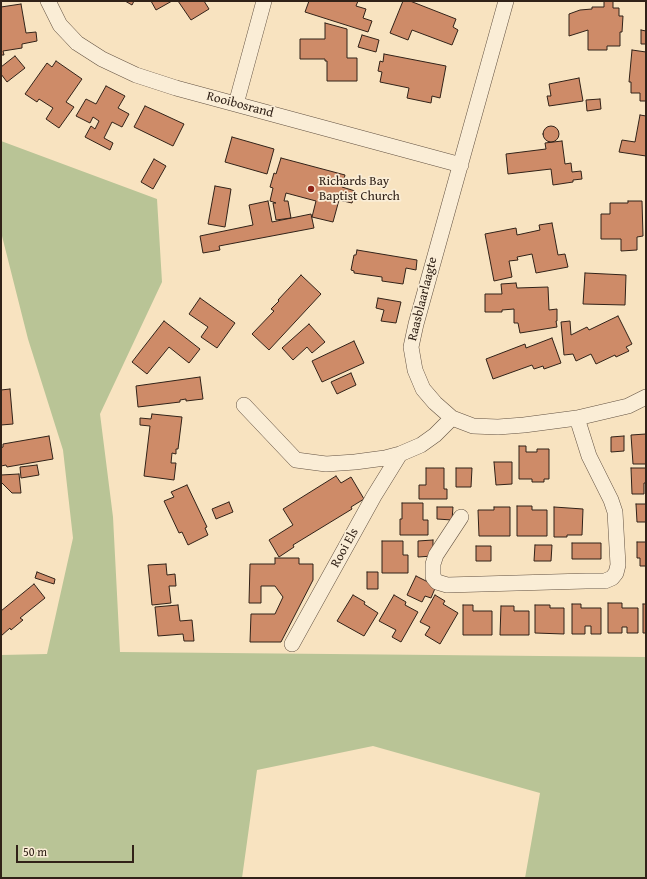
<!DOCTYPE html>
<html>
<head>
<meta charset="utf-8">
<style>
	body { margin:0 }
	#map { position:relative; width:647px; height:879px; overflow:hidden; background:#f8e3c0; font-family:"Gentium Book Plus",serif }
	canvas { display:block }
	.frame { position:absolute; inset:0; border:2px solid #312218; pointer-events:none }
	.scale { position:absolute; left:16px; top:845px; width:118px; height:18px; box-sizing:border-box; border:2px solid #312218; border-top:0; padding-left:5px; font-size:12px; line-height:14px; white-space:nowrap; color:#312218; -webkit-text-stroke:3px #faedd6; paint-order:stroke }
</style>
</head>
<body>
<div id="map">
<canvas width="647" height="879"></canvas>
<div class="frame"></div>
<div class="scale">50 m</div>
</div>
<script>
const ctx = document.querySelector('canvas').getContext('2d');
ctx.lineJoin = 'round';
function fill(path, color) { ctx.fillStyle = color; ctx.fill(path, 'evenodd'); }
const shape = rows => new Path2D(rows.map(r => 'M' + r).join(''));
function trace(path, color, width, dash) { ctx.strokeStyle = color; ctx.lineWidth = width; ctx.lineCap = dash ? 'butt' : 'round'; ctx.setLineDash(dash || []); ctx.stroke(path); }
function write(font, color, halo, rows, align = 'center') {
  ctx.font = font + ' "Gentium Book Plus",serif'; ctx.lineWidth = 3.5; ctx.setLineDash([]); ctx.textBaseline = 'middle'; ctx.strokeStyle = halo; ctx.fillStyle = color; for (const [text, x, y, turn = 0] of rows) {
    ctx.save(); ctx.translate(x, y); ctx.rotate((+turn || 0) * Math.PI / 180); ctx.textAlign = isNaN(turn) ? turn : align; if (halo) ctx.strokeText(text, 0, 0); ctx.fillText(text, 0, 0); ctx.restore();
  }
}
fill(shape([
	[1,141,157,199,162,282,100,414,113,517,120,652,646,657,646,878,525,878,540,793,373,746,257,770,242,878,1,878,1,655,47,654,73,538,63,450,28,339,1,232]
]), '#b9c496');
const building = shape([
	[125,1,134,1,132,5,125,1],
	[151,1,172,1,156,10,151,1],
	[178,1,204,1,209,9,191,20,178,1],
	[309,1,358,1,356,6,366,9,363,18,372,21,368,32,305,12,309,1],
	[403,1,410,1,456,19,453,27,458,30,452,45,412,30,408,40,390,33,403,1],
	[604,1,613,1,613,8,619,8,619,16,623,16,622,32,620,32,620,46,607,46,607,50,588,50,588,30,569,36,569,14,580,10,592,9,592,7,604,7,604,1],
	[21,4,26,33,36,32,37,41,22,44,22,48,3,51,4,55,1,55,1,7,21,4],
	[325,23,347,29,347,58,357,58,357,81,327,81,327,61,325,61,325,59,300,59,300,39,325,39,325,23],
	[641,30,646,31,646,44,641,44,641,30],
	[362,35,379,40,376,52,358,47,362,35],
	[632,50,646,52,646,101,640,101,640,93,631,93,631,82,629,82,632,50],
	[384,54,446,66,440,98,432,96,431,103,407,98,409,88,380,82,382,72,378,71,380,61,383,62,384,54],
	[15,56,25,68,7,82,1,74,1,67,15,56],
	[56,61,82,79,66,102,74,107,59,128,46,119,53,108,39,99,37,102,25,94,47,63,52,67,56,61],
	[579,78,583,101,549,106,547,96,551,96,549,84,579,78],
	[106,86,125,96,118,108,129,114,122,127,112,122,104,138,113,143,110,150,85,137,91,126,95,129,99,121,93,117,90,123,76,116,86,99,96,104,106,86],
	[600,99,601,109,587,111,586,100,600,99],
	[145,106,184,124,173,146,134,127,145,106],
	[640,115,646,116,646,156,619,152,622,140,635,142,640,115],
	'543 134a8 8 0 1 1 16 0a8 8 0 1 1-16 0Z',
	[232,137,274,149,267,174,225,162,232,137],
	[562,141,565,164,571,163,572,172,581,171,582,179,573,180,573,182,553,185,551,169,508,174,506,154,546,149,545,143,562,141],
	[281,158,345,175,342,187,355,191,352,203,339,200,333,222,312,217,316,201,286,193,284,201,288,201,291,218,276,220,273,203,276,203,270,201,273,188,270,187,274,173,276,174,281,158],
	[154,159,166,166,153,189,141,182,154,159],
	[215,186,231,189,225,227,208,224,215,186],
	[268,201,272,222,311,214,314,228,219,246,220,250,203,253,200,236,253,225,249,205,268,201],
	[628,201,642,201,643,236,637,237,637,250,621,251,621,239,601,239,601,214,610,214,610,203,628,203,628,201],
	[552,223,558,255,565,254,568,267,536,273,532,254,517,257,518,260,509,261,512,277,494,281,485,234,516,228,517,235,540,230,539,225,552,223],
	[357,250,417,260,416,270,406,268,403,284,382,281,382,277,354,273,354,271,351,270,354,255,356,255,357,250],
	[585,273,626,275,625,305,583,304,585,273],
	[301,275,321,294,269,350,252,334,274,311,271,309,279,301,278,300,301,275],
	[516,283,517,288,548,287,549,310,557,309,557,321,556,321,557,327,520,333,518,323,514,323,514,309,502,310,502,312,485,312,485,294,502,294,501,284,516,283],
	[200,298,235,323,217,348,201,337,208,327,189,314,200,298],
	[378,298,401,302,396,323,381,321,384,310,376,308,378,298],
	[618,316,632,344,626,347,629,351,616,357,615,355,596,364,591,354,576,361,573,354,564,355,561,322,570,321,571,335,587,327,589,330,618,316],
	[164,321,200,349,189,363,169,347,147,374,132,362,164,321],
	[309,324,325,342,312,353,307,347,293,360,282,348,309,324],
	[552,338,561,363,544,369,543,366,534,369,532,365,493,379,486,359,525,344,526,348,552,338],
	[354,341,364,363,322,382,312,361,354,341],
	[351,373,356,385,337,394,331,382,351,373],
	[200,377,203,399,186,401,186,399,180,400,180,402,138,407,136,386,200,377],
	[10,389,13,424,1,425,1,390,10,389],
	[152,414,182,417,178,449,176,449,176,454,172,453,171,463,176,463,174,480,144,476,150,426,140,425,140,418,151,419,152,414],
	[646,434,646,464,633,464,631,435,646,434],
	[49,436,53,459,7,467,6,465,1,466,1,448,3,447,3,444,49,436],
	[624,436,624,451,611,452,611,437,624,436],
	[519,446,526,446,526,452,537,452,537,449,549,449,549,479,544,479,544,482,532,482,532,479,519,479,519,446],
	[494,462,512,462,512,484,496,485,494,462],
	[37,465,39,475,21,478,20,467,37,465],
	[426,468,444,468,444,489,447,489,447,499,419,499,419,485,426,485,426,468],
	[456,468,472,468,471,487,456,487,456,468],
	[631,468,646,468,646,483,644,483,644,494,632,494,631,468],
	[19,474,21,493,12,493,1,482,1,475,19,474],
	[336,476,341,483,351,477,364,499,351,507,352,509,293,545,294,547,279,557,269,540,293,525,283,509,336,476],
	[187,485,207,527,205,528,208,535,188,545,182,532,179,533,164,501,174,497,171,492,187,485],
	[229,502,233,512,216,519,212,509,229,502],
	[402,503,423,503,423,520,428,520,428,535,400,535,400,519,402,519,402,503],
	[636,504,646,504,646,522,637,522,636,504],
	[517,506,532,506,532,510,547,510,547,536,517,536,517,506],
	[437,507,453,507,452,520,437,519,437,507],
	[494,507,510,507,510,536,479,536,478,510,494,510,494,507],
	[554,507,583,509,582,535,567,535,567,537,554,537,554,507],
	[433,540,433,556,418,557,418,541,433,540],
	[382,541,403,541,403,555,408,555,408,573,382,573,382,541],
	[637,542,646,542,646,566,640,566,640,558,637,558,637,542],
	[572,543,601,543,601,559,572,559,572,543],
	[535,545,552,545,551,561,534,561,535,545],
	[476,546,491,546,491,561,476,561,476,546],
	[275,558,299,558,299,564,313,564,313,580,281,642,250,642,251,614,275,614,283,597,275,586,261,586,261,603,249,603,250,564,275,564,275,558],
	[166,564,167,575,175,574,176,586,169,586,171,603,152,605,148,565,166,564],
	[37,572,55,579,54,584,35,578,37,572],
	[367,572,378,572,378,589,367,589,367,572],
	[416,576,436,586,431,598,425,596,422,602,407,595,416,576],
	[34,584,45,598,20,618,23,620,11,630,10,628,1,636,1,611,34,584],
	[353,595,365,602,364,604,378,613,364,636,337,621,353,595],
	[394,595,406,602,405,605,418,612,401,642,392,637,396,630,379,621,394,595],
	[435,595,445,601,443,604,458,613,440,644,425,635,430,627,420,622,435,595],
	[608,603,622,603,622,608,638,608,638,633,627,633,627,627,622,627,622,633,608,633,608,603],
	[572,604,581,604,581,608,601,608,601,634,591,634,591,626,585,626,585,634,572,634,572,604],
	[643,604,646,604,646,633,643,633,643,604],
	[178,605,180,621,192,620,194,641,184,641,183,634,158,636,155,607,178,605],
	[463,605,473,605,473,611,492,611,492,635,463,635,463,605],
	[535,605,550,605,550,608,564,608,564,634,535,633,535,605],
	[501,606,514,606,514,611,529,611,529,635,500,635,501,606]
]);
fill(building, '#ce8b68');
trace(building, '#312218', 1);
const minor = shape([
	[48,1,60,25,77,43,102,59,136,75,176,88,461,165],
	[506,1,416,324,411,347,415,370,423,389,435,403,452,418,473,426,498,427,524,425,577,418,628,406,646,397],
	[236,104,264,1],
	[244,405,296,460,326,464,355,462,385,458,400,454,421,445,435,435,452,418],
	[461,517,436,555,433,564,433,577,437,582,447,585,586,581,605,581,612,578,616,573,618,565,615,512,611,500,589,456,577,418],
	[292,644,374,496,400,454]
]);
trace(minor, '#635242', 16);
trace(minor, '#faedd6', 15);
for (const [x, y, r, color] of [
	[311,189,4,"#8f2418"]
]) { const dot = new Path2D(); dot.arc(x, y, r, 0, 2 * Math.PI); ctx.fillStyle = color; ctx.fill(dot); trace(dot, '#faedd6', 1.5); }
write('13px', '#312218', '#faedd6', [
	["Rooibosrand",240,105,15],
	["Raasblaarlaagte",423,299,-76],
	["Rooi Els",345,548,-61]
]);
write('13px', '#312218', '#faedd6', [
	["Richards Bay",319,182],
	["Baptist Church",319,197]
], 'left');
</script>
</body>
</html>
